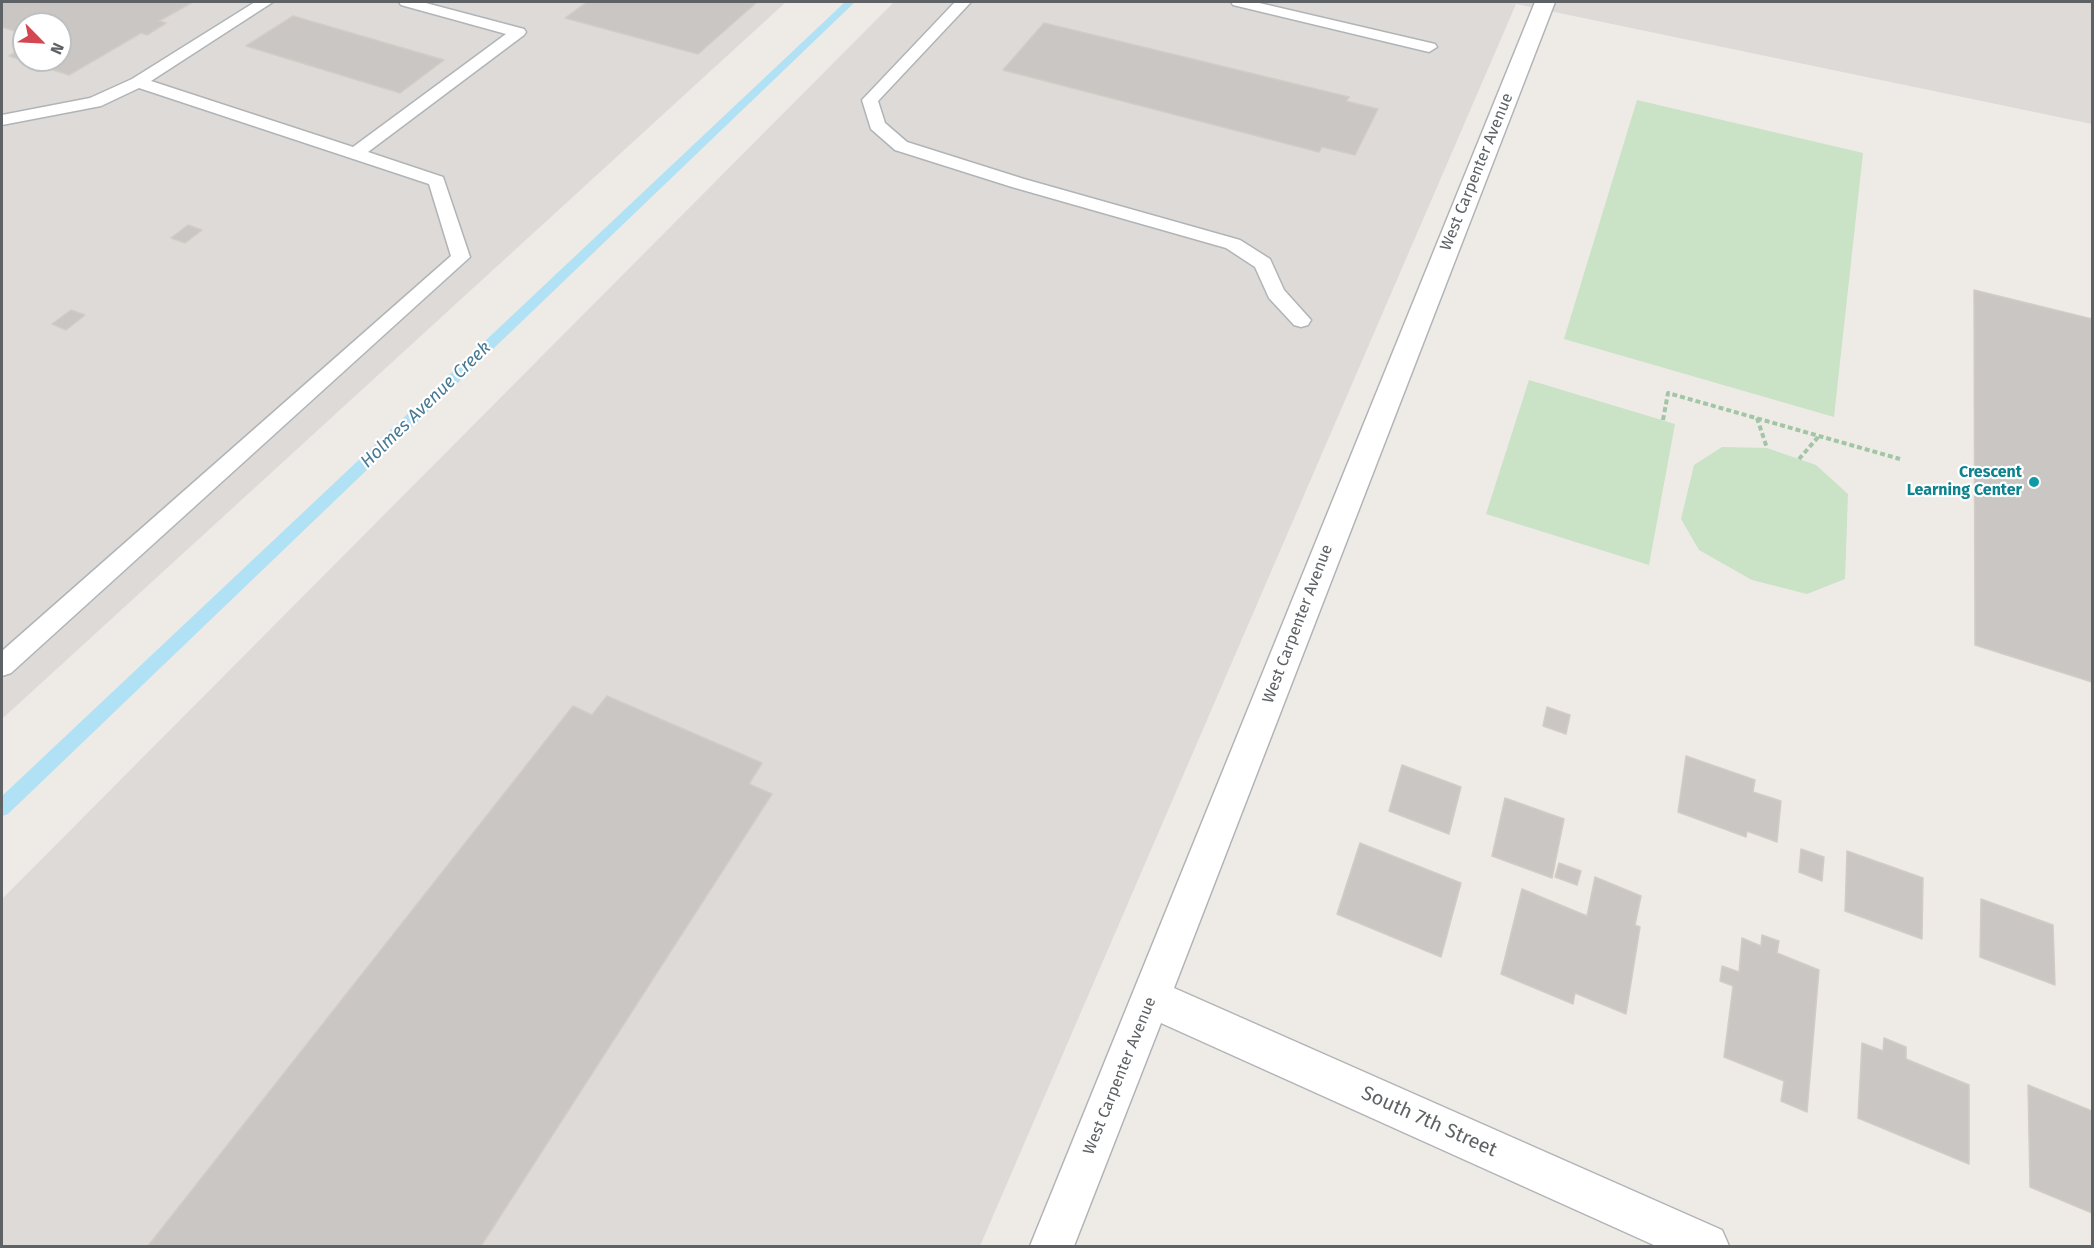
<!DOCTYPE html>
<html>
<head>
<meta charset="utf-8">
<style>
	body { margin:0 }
	#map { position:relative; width:2094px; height:1248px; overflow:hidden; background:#eeebe6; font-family:"Fira Sans",sans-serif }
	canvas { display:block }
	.frame { position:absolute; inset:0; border:3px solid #5e6264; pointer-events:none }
	.north { position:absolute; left:12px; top:12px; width:60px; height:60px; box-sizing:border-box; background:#fff; border:2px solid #bfc0c1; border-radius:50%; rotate:114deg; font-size:16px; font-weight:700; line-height:24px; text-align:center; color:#5e6264 }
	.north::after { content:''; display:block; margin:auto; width:21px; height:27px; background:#d34752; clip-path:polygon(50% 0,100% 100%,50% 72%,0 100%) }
</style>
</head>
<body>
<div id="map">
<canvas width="2094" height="1248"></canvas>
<div class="frame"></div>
<div class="north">N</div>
</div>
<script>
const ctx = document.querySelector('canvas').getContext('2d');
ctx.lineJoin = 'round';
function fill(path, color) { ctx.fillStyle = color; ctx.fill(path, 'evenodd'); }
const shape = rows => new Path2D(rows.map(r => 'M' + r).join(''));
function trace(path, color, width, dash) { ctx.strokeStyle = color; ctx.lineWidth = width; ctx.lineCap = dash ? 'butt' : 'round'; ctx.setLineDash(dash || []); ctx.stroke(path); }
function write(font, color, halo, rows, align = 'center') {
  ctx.font = font + ' "Fira Sans",sans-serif'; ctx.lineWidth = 4.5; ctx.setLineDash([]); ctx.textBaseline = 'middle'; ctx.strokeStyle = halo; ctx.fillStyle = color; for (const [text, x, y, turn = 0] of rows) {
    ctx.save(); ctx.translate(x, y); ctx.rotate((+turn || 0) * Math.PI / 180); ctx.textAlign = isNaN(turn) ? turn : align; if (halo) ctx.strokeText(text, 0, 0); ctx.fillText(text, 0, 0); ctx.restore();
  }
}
fill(shape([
	[2,2,786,2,2,719],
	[24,24,60,24,60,60,24,60],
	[894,2,2092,2,2092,124,1516,4,980,1246,2,1246,2,899]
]), '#dddad8');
fill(shape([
	[1637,100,1863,153,1834,417,1564,339],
	[1529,380,1675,424,1649,565,1486,514],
	[1722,447,1767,448,1816,465,1848,494,1845,579,1807,594,1752,580,1699,550,1681,519,1694,465]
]), '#cae2c6');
fill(shape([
	[845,2,855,2,8,814,2,816,2,796,845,2]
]), '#b0e1f4');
const building = shape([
	[2,2,193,2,159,21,166,23,147,35,141,33,69,75,9,56,24,47,24,60,60,60,60,24,24,24,24,34,2,27,2,2],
	[587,2,757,2,698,54,565,18,587,2],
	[293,16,444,60,400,93,246,46,293,16],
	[1044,23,1349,97,1346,101,1378,109,1355,155,1322,147,1319,152,1003,70,1044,23],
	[188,225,202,230,185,243,171,238,188,225],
	[1974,290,2092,319,2092,682,1975,645,1974,290],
	[71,310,85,315,66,330,52,324,71,310],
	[607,696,762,763,749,784,772,794,481,1246,148,1246,573,706,592,715,607,696],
	[1547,707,1570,715,1566,734,1543,726,1547,707],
	[1686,756,1755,780,1753,792,1781,801,1777,842,1747,831,1746,837,1678,812,1686,756],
	[1402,765,1461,787,1449,834,1389,811,1402,765],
	[1505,798,1564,819,1552,878,1492,856,1505,798],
	[1360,843,1461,883,1441,957,1337,914,1360,843],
	[1801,849,1824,857,1822,881,1799,872,1801,849],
	[1847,851,1923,878,1922,939,1845,911,1847,851],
	[1559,863,1581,871,1577,885,1555,877,1559,863],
	[1595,877,1641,896,1635,925,1640,927,1626,1014,1575,993,1573,1004,1501,974,1522,889,1587,916,1595,877],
	[1981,899,2053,925,2055,985,1980,957,1981,899],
	[1762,935,1779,941,1777,953,1819,970,1807,1112,1781,1101,1784,1081,1724,1057,1733,986,1720,981,1722,966,1739,972,1742,938,1761,946,1762,935],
	[1884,1038,1906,1047,1906,1059,1969,1085,1969,1164,1858,1118,1862,1043,1883,1051,1884,1038],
	[2028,1085,2092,1111,2092,1213,2030,1187,2028,1085]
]);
fill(building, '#c9c6c3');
trace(building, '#d2ccc5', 1.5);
const service = shape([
	[255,2,273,2,151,81,353,147,506,34,401,5,399,2,422,2,524,29,526,32,524,35,368,152,443,177,470,257,11,673,2,676,2,651,451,256,429,184,139,88,101,106,2,125,2,115,90,98,132,79,255,2],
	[955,2,971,2,878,101,885,123,907,142,1024,179,1240,240,1270,259,1284,290,1311,320,1308,325,1301,327,1294,325,1269,298,1255,267,1226,248,1012,187,895,150,871,129,862,100,955,2],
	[1231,2,1255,2,1435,44,1437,47,1429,52,1233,5,1231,2]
]);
const minor = shape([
	[1535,2,1555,2,1174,988,1722,1230,1729,1246,1656,1246,1161,1023,1074,1246,1030,1246,1535,2]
]);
trace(service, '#b1b4b6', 3);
trace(minor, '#b1b4b6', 3);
trace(shape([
	[1757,418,1767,448],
	[1663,420,1668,393,1900,459],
	[1799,459,1819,436]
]), '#a2c5a6', 4, [5, 3]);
fill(service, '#fff');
fill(minor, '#fff');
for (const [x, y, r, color] of [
	[2034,482,6,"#0f9aa8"]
]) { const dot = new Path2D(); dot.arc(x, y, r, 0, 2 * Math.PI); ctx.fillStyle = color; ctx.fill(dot); trace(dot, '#fff', 2); }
write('16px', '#5e6264', '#fff', [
	["West Carpenter Avenue",1477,172,-68],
	["West Carpenter Avenue",1298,624,-69],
	["West Carpenter Avenue",1120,1076,-68]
]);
write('bold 16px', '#0d838f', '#fff', [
	["Crescent",2022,473],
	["Learning Center",2022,491]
], 'right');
write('italic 18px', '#487993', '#fff', [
	["Holmes Avenue Creek",426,405,-44]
]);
write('20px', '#5e6264', '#fff', [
	["South 7th Street",1429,1122,24]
]);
</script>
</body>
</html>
